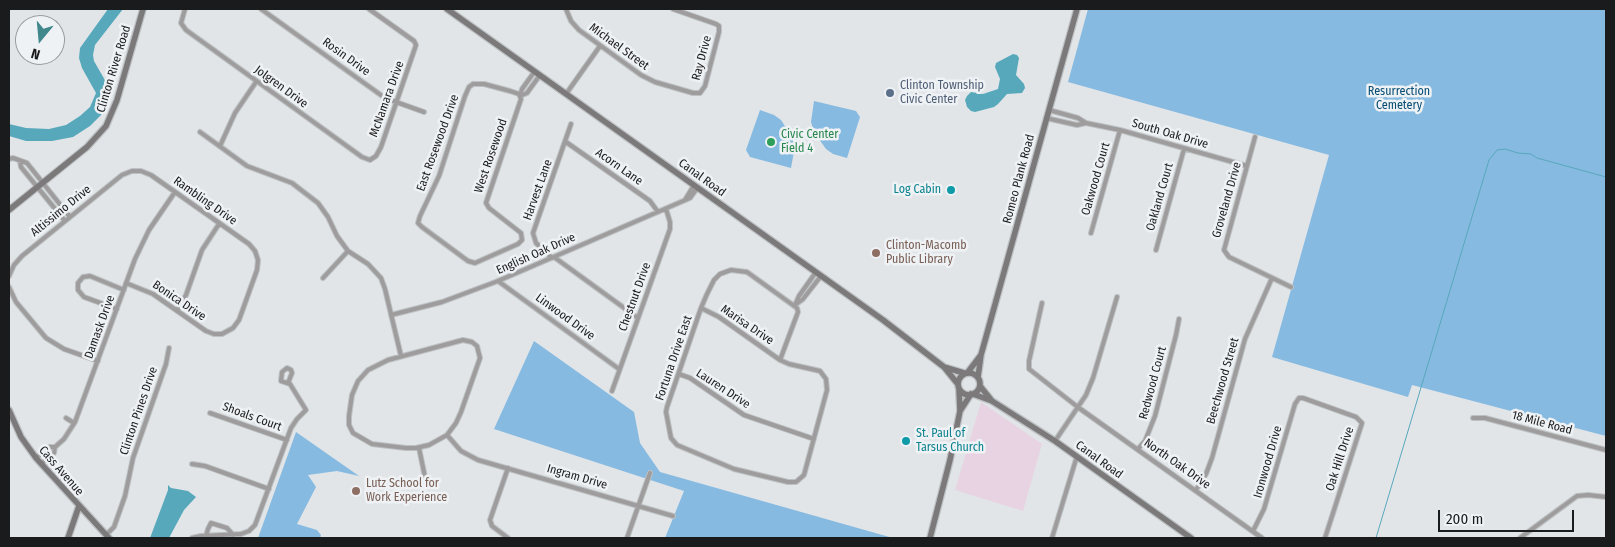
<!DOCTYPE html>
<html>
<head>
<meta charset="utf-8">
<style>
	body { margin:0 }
	#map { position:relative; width:1615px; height:547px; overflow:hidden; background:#e1e5e8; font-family:"Fira Sans Condensed",sans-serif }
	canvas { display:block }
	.frame { position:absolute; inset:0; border:10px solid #1a1b1c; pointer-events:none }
	.north { position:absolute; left:15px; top:15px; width:50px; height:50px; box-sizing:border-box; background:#eff2f5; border:1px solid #9a9c9e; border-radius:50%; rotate:197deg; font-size:14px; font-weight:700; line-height:20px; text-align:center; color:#1a1b1c }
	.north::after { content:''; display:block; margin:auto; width:18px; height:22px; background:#40888c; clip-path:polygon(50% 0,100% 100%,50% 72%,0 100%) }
	.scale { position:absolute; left:1438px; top:510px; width:136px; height:22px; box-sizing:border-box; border:2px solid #1a1b1c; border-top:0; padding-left:6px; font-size:15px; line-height:18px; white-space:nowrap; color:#1a1b1c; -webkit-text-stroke:4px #eff2f5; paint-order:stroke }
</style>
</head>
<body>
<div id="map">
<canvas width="1615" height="547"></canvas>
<div class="frame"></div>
<div class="north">N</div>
<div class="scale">200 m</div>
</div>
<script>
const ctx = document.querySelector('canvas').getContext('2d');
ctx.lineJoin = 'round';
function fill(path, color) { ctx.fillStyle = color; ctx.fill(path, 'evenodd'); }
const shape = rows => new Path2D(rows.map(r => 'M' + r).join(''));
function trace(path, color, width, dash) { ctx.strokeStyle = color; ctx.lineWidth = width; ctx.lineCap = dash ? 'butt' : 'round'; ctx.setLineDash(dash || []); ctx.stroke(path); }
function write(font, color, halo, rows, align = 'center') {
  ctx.font = font + ' "Fira Sans Condensed",sans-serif'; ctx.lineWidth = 5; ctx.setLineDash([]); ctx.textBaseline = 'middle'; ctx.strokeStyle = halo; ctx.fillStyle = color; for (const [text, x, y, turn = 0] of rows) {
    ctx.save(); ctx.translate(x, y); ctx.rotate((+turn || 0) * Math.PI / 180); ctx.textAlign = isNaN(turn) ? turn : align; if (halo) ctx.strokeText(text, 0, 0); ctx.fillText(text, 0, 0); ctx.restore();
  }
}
fill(shape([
	[981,402,1042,444,1023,511,955,490]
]), '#e8d3e2');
fill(shape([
	[1088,9,1606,9,1606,436,1412,385,1408,397,1272,357,1329,155,1068,82],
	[814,101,856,111,860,117,847,158,833,154,826,149,814,132,811,122],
	[760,110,774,115,781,120,792,137,795,146,791,168,750,157,746,150],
	[534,341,634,412,640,443,660,472,893,538,665,538,684,491,494,429],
	[296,432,359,476,337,471,308,475,316,487,297,524,317,530,321,535,320,538,258,538]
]), '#87bae1');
fill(shape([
	[108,9,123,9,95,45,93,55,94,61,106,82,108,94,107,104,101,115,90,126,73,137,52,141,26,141,9,136,9,124,26,128,49,129,66,125,80,116,90,107,96,93,82,68,79,58,80,48],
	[1013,54,1017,55,1019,58,1016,75,1024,84,1025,88,1022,93,1007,94,998,104,994,107,975,112,971,111,967,107,965,100,967,96,971,92,983,94,998,89,1000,79,995,67,996,63],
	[168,485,171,488,188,491,196,497,184,510,169,538,150,538,168,490]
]), '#57a8bb');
trace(shape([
	[1376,538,1489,160,1497,150,1505,149,1518,153,1531,154,1537,158,1606,177]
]), '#57a8bb', 1);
const street = shape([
	[185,9,181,23,186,30,362,157,370,160,376,156,381,147,416,45,414,41,369,9],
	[261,9,385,98,424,112],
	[566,9,571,21,579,30,641,75,655,82,693,93,700,93,705,86,719,32,719,26,716,24,673,9],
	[535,71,522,89,520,96,527,93,540,75],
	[473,84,484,84,510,91,519,94,521,99,486,203,489,208,521,233,522,240,518,244,475,263,468,261,422,227,418,223,420,216,439,176,465,96,469,87,473,84],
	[566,94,600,46],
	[1049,110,1078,118,1086,123],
	[1046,118,1077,125,1086,123,1120,130,1247,166],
	[200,132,247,166,292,183,318,203,328,217,337,236,348,251,368,264,381,278,385,289,401,356],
	[1255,137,1224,250,1229,257,1291,287],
	[566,142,650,201,658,212],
	[220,146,235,113,256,82],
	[9,159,13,158,27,163,70,217],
	[20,161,21,167,65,221],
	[685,200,694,185],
	[1091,233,1120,130],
	[1156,250,1184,149],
	[554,257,638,318],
	[552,258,536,243,533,233,571,124],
	[816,272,799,296,795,305,803,299,821,276],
	[9,276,14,265,22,256,122,175,132,171,141,171,151,175,249,244,255,251,258,260,257,270,239,320,233,328,222,334,214,334,206,331,153,294,126,283],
	[323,278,348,251],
	[498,281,619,369],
	[9,287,16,302,46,338,64,349,98,361],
	[1042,303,1029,361,1029,369,1079,408,1262,538],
	[701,308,719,317,780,360,789,364,820,371,826,379,827,390,804,475,796,482,788,482,734,469,677,445,671,438,666,412,667,407,701,308,707,294,714,280,720,274,731,270,747,272,797,308,798,312,780,360],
	[117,309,84,297,78,290,78,283,83,277,90,276,124,290],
	[177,311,186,295,202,250,219,224],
	[391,315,442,302,498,281,690,198,698,187],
	[463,340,472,342,477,346,480,358,461,412,456,423,447,435,429,445,416,448,406,448,372,444,353,433,349,425,349,416,352,395,358,381,368,370,388,360,463,340],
	[679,374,690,378,744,415,814,439],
	[612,391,670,229,670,222,666,209],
	[210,413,287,440],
	[66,418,74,423],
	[1473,418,1485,418,1606,450],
	[447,435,461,451,478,460,673,516],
	[1055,441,1086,395,1093,378,1117,297],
	[419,448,426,482],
	[1138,449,1145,441,1155,416,1176,335,1179,319],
	[36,458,49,447,55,447],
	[41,464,54,453,55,447,64,439,75,422,135,259,149,230,175,192],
	[192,464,205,466,269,489],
	[508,468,490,520,492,526,508,538],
	[1196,490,1206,474,1212,458,1245,339,1272,278],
	[1253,531,1264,509,1295,404,1299,398,1303,398,1356,417,1362,423,1325,538],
	[106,535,114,527,125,496,133,458,166,364,169,348],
	[206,536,208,529,211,523,227,528,233,535],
	[192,538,201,536,241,534,249,531,255,525,291,428,297,419,306,410,290,384,281,381,282,372,287,368,291,370,292,373,288,383],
	[627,538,650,473],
	[1052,538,1077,456],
	[1520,538,1577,496,1588,495,1606,497]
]);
const secondary = shape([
	[447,9,883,320,944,367,957,383],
	[9,210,87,147,106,126,117,100,143,9],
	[944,367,964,373],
	[968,372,981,355],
	'958 384a11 11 0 1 1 22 0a11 11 0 1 1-22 0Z',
	[978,377,981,355,1077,9],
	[980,386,992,401],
	[973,394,992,401,1055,441,1191,538],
	[9,410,21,437,36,458,109,538],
	[960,411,971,394],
	[68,538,79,506],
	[930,538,950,460,960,411,959,390]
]);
trace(street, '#bdc1c3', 6);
trace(secondary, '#bdc1c3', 8);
trace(street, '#9e9c9c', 4);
trace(secondary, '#7c797a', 5.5);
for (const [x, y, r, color] of [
	[890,93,5,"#5c6f8a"],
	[771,142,5,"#2e9e5b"],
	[951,190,5,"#0f9aa8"],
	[876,253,5,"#8d6e63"],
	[906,441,5,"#0f9aa8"],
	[356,491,5,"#8d6e63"]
]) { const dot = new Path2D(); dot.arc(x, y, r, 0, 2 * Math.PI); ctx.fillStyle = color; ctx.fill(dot); trace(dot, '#eff2f5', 2); }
write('12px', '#1a1b1c', '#eff2f5', [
	["Michael Street",619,47,36],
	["Rosin Drive",346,57,36],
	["Ray Drive",702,58,-75],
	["Clinton River Road",114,69,-73],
	["Jolgren Drive",281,87,36],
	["McNamara Drive",387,99,-70],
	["South Oak Drive",1170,134,16],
	["East Rosewood Drive",438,143,-70],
	["West Rosewood",491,156,-71],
	["Acorn Lane",619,167,35],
	["Canal Road",702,178,36],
	["Romeo Plank Road",1019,179,-75],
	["Oakwood Court",1096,179,-74],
	["Harvest Lane",538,190,-70],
	["Oakland Court",1160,197,-74],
	["Groveland Drive",1227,200,-74],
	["Rambling Drive",205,201,35],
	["Altissimo Drive",61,211,-39],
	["English Oak Drive",536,254,-24],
	["Chestnut Drive",635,297,-70],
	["Bonica Drive",179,301,34],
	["Linwood Drive",565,317,36],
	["Marisa Drive",747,325,34],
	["Damask Drive",100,327,-70],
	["Fortuna Drive East",674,358,-71],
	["Beechwood Street",1223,381,-74],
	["Redwood Court",1153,383,-75],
	["Lauren Drive",723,389,33],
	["Clinton Pines Drive",139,411,-71],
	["Shoals Court",252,417,20],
	["18 Mile Road",1542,423,15],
	["Oak Hill Drive",1340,459,-72],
	["Canal Road",1099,460,36],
	["Ironwood Drive",1268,462,-74],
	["North Oak Drive",1177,464,35],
	["Cass Avenue",61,471,49],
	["Ingram Drive",577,477,16]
]);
write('12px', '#4e5e75', '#eff2f5', [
	["Clinton Township",900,86],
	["Civic Center",900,100]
], 'left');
write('12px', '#064c73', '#eff2f5', [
	["Resurrection",1399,92],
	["Cemetery",1399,106]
]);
write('12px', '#27864d', '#eff2f5', [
	["Civic Center",781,135],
	["Field 4",781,149]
], 'left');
write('12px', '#0d838f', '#eff2f5', [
	["Log Cabin",941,190],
	["St. Paul of",916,434,"left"],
	["Tarsus Church",916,448,"left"]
], 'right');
write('12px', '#785e54', '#eff2f5', [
	["Clinton-Macomb",886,246],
	["Public Library",886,260],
	["Lutz School for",366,484],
	["Work Experience",366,498]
], 'left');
</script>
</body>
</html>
